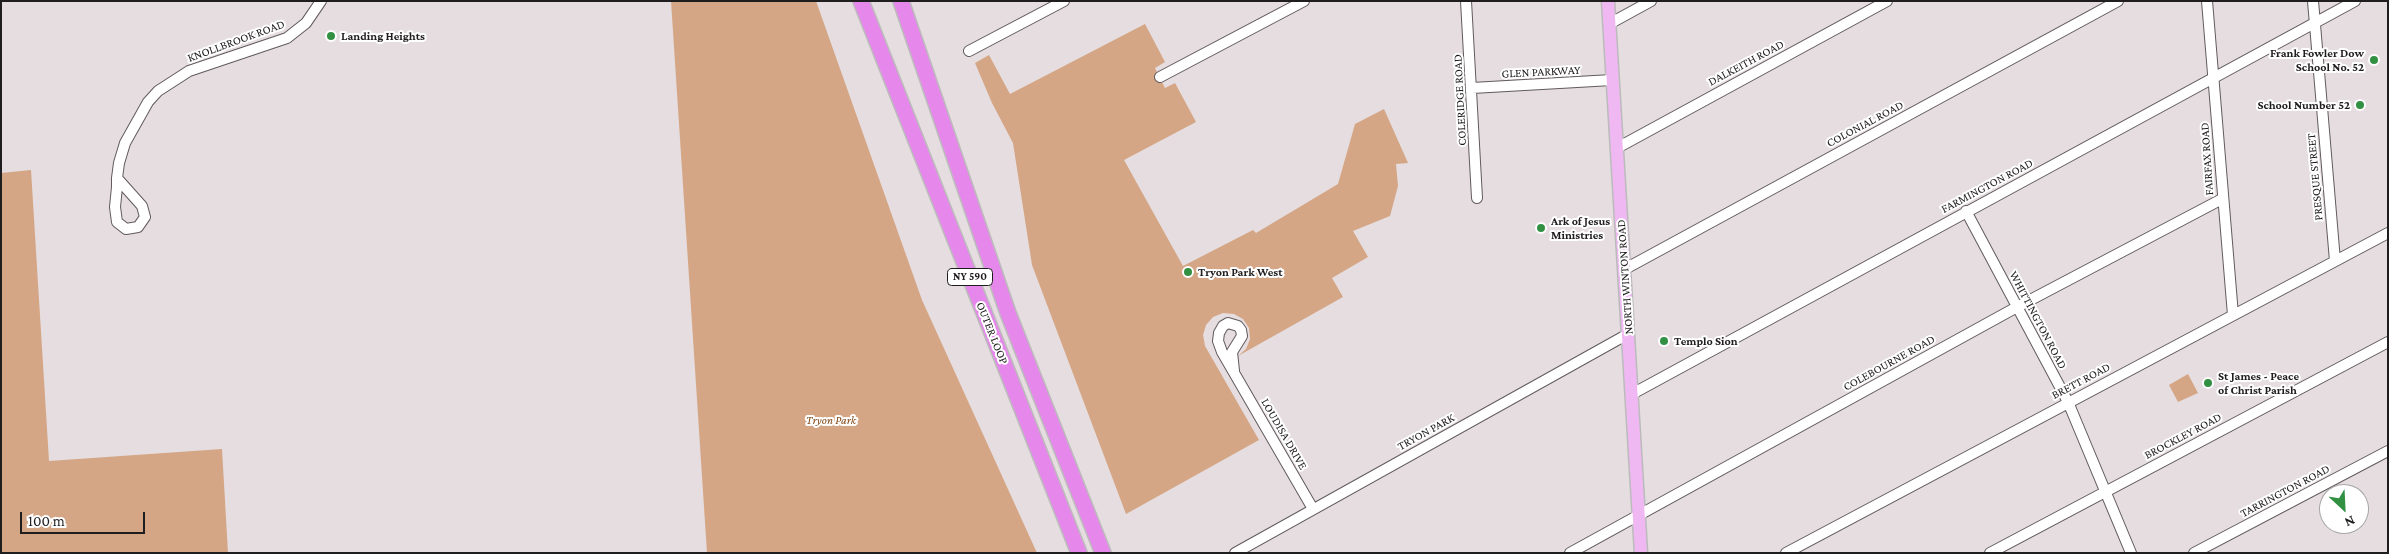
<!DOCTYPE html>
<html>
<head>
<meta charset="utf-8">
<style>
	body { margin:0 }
	#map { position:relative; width:2389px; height:554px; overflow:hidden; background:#e5dddf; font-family:"Crimson Pro",serif }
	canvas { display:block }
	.frame { position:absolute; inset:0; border:2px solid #201d1e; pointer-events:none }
	.north { position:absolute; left:2319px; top:484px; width:50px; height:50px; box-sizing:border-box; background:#fff; border:1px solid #a6a5a5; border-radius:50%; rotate:155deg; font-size:14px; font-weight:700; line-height:20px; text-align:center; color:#201d1e }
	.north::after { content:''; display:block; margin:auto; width:18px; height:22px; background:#329043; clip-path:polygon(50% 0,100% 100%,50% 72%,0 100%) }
	.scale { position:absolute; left:20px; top:512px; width:125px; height:22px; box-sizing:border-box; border:2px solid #201d1e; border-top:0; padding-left:6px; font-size:15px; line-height:18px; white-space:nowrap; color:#201d1e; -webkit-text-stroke:4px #fff; paint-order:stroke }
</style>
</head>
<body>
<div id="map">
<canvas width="2389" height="554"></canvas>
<div class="frame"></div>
<div class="north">N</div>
<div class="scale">100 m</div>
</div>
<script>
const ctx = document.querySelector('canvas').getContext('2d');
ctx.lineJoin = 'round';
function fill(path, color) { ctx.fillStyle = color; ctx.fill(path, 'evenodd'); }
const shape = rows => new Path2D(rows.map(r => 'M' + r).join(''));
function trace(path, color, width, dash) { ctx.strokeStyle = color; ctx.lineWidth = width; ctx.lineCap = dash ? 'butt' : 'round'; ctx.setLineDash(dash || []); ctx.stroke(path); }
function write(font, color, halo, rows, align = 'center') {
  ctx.font = font + ' "Crimson Pro",serif'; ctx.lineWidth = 4; ctx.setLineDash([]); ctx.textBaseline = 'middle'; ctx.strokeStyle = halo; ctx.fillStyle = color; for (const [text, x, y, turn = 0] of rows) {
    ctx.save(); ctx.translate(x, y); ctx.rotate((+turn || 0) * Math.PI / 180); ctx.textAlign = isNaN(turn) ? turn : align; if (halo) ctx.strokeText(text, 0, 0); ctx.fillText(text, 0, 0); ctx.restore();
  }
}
fill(shape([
	[671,1,816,1,922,300,1037,553,707,553],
	[1145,24,1165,62,1155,68,1165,88,1175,83,1196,122,1124,160,1183,266,1253,230,1256,233,1338,184,1355,124,1384,109,1408,163,1396,164,1398,186,1390,216,1353,231,1368,257,1332,278,1343,297,1238,356,1246,349,1250,339,1249,328,1243,319,1234,314,1223,313,1213,317,1206,325,1203,335,1205,346,1259,440,1126,514,1032,265,1013,143,992,103,975,63,989,55,1010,94],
	[31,170,49,461,222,449,228,553,1,553,1,173],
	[2188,374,2198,393,2178,402,2169,385]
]), '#d5a685');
const minor = shape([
	[1466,1,1477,198],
	[2207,1,2233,315],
	[2313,1,2335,261],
	[1609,24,1651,1],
	[969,51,1064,1],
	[1160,77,1304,1],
	[1472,88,1612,80],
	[1617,148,1887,1],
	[117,178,142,206,145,217,138,227,126,229,117,222,115,207,117,187,117,178,119,163,125,143,148,102,158,91,189,71,287,38,306,23,321,1],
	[1966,211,2068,402,2131,553],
	[1625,269,2118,1],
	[1234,371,1232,352,1242,336,1241,330,1238,326,1228,323,1223,326,1219,333,1218,341,1222,352,1313,509],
	[1632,394,2355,1],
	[1235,553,1628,334],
	[1570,553,2017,307,2222,199],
	[1786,553,2388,233],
	[1990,553,2388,342],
	[2194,553,2388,451]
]);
const major = shape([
	[1608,1,1641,553]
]);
const highway = shape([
	[861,1,1079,553],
	[901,1,1008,313,1103,553]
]);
trace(minor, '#615a5c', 12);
trace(major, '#bcbbbc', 15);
trace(highway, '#bcbbbc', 18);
trace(minor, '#fff', 10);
trace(major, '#f0b8f3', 12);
trace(highway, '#e688eb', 15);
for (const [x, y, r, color] of [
	[331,36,5,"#329043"],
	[2374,60,5,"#329043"],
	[2360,105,5,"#329043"],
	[1541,228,5,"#329043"],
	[1188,272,5,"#329043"],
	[1664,341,5,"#329043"],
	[2208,383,5,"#329043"]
]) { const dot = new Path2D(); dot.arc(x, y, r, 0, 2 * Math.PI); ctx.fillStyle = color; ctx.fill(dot); trace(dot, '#fff', 2); }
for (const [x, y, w] of [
	[970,277,45]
]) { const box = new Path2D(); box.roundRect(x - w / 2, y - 8.5, w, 17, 4); ctx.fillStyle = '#fff'; ctx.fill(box); trace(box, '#201d1e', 1); }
write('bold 11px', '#201d1e', null, [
	["NY 590",970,277]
]);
write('bold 12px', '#201d1e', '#fff', [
	["Landing Heights",341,36],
	["Frank Fowler Dow",2364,53,"right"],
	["School No. 52",2364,67,"right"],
	["School Number 52",2350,105,"right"],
	["Ark of Jesus",1551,221],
	["Ministries",1551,235],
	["Tryon Park West",1198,272],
	["Templo Sion",1674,341],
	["St James - Peace",2218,376],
	["of Christ Parish",2218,390]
], 'left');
write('12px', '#201d1e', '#fff', [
	["KNOLLBROOK ROAD",236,41,-20],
	["DALKEITH ROAD",1746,63,-28],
	["GLEN PARKWAY",1541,72,-3],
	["COLERIDGE ROAD",1460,100,-93],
	["COLONIAL ROAD",1865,124,-28],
	["FAIRFAX ROAD",2207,159,-94],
	["PRESQUE STREET",2315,177,-95],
	["FARMINGTON ROAD",1987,186,-28],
	["NORTH WINTON ROAD",1625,277,-94],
	["WHITTINGTON ROAD",2038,320,62],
	["OUTER LOOP",992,333,68],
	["COLEBOURNE ROAD",1889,363,-29],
	["BRETT ROAD",2081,381,-28],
	["TRYON PARK",1426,432,-29],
	["LOUDISA DRIVE",1284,434,60],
	["BROCKLEY ROAD",2183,436,-28],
	["TARRINGTON ROAD",2285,491,-28]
]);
write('italic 12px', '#7f4514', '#fff', [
	["Tryon Park",831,420]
]);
</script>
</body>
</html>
